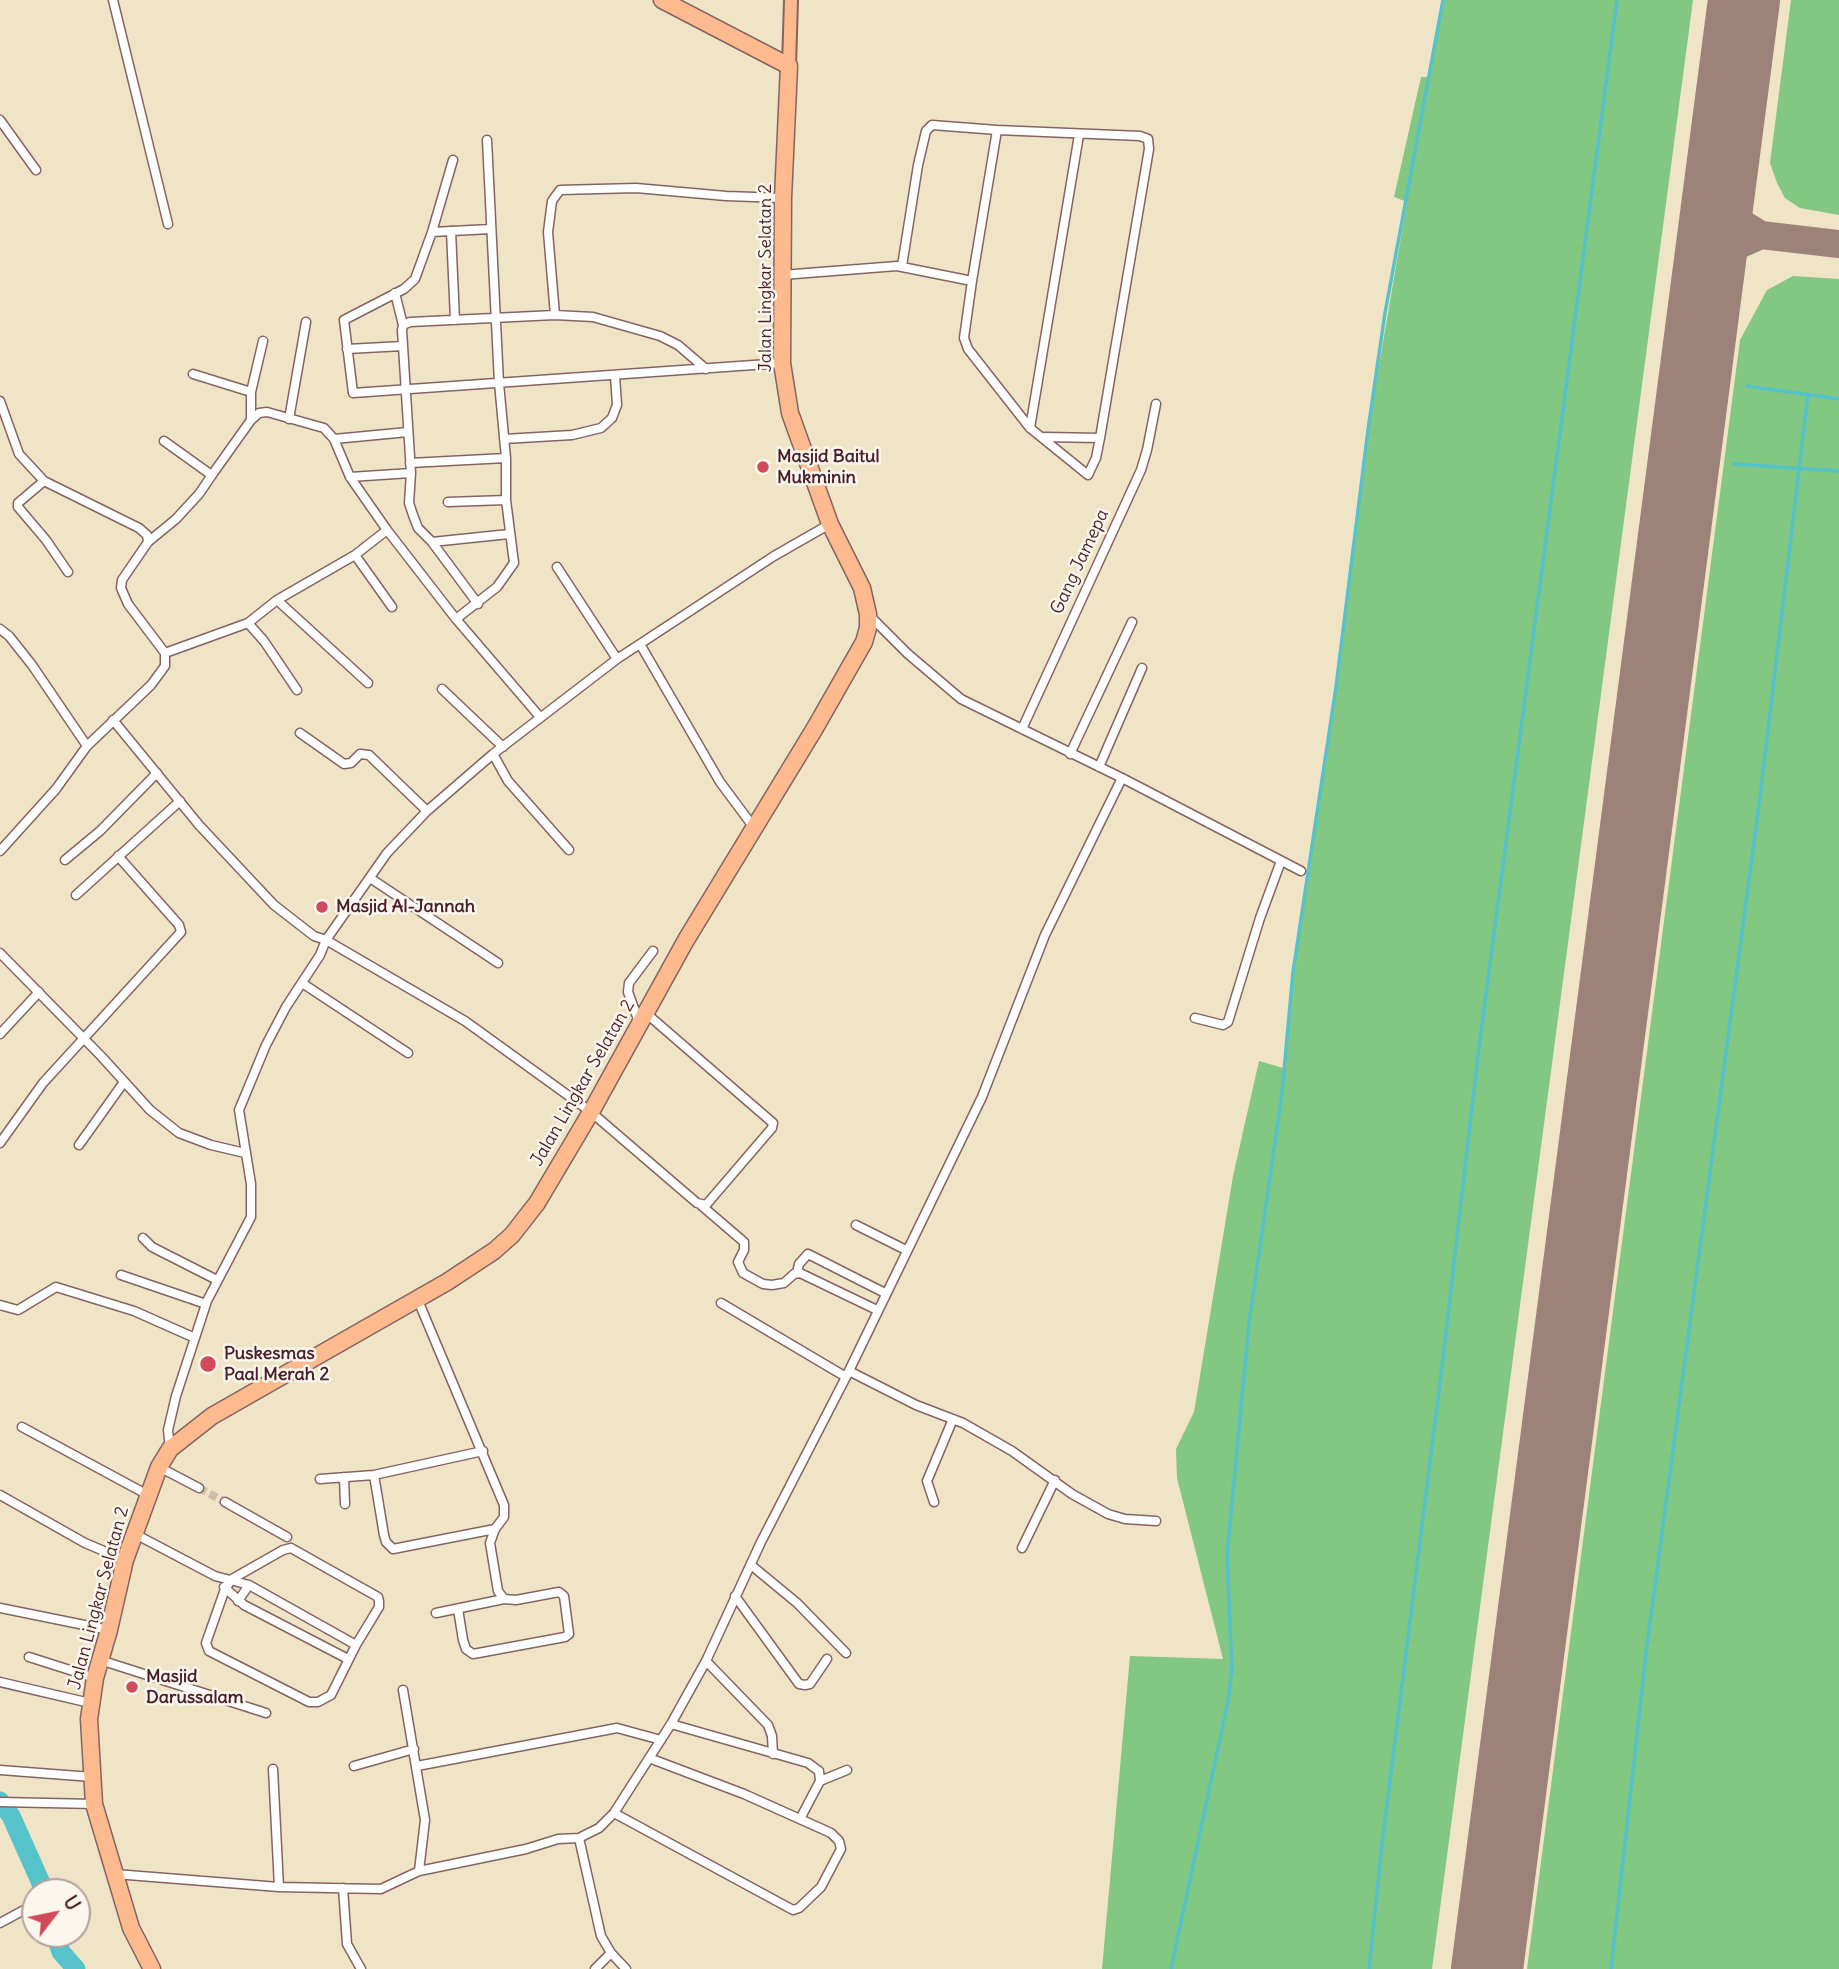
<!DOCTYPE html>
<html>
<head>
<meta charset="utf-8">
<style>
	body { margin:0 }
	#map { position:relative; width:1839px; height:1969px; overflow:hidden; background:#f0e4c7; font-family:Delius,sans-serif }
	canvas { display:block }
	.north { position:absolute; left:21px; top:1878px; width:70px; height:70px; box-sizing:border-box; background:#fbf7ec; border:2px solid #b4a19f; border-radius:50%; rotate:58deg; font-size:19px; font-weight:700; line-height:28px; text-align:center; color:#4a1f2b }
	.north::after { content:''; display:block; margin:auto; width:24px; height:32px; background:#d1495b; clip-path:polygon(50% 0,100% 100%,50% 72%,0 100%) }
</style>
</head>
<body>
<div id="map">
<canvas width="1839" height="1969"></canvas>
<div class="north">U</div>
</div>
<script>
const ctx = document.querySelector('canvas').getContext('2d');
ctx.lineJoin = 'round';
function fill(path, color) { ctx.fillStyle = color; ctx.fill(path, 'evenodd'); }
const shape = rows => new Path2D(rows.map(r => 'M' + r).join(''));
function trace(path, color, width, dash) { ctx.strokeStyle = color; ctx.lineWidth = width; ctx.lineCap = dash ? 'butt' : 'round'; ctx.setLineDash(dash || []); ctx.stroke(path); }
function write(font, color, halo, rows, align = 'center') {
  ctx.font = font + ' Delius,sans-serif'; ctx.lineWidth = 5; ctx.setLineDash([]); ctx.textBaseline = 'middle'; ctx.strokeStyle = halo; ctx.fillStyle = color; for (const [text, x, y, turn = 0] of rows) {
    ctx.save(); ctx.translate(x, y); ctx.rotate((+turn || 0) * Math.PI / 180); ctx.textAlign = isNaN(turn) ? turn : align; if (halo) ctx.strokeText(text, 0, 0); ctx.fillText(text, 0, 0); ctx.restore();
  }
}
fill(shape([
	[1443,0,1693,0,1432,1969,1102,1969,1130,1656,1223,1659,1177,1478,1176,1449,1194,1412,1233,1176,1259,1061,1283,1068,1293,972,1336,687,1368,430,1407,202,1394,197,1421,77,1430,77],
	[1791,0,1839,0,1839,215,1800,208,1785,198,1777,183,1770,163],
	[1793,276,1839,279,1839,1969,1527,1969,1740,340,1767,290]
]), '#82c782');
trace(shape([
	[1747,386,1839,399],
	[1734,464,1839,471],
	[1171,1969,1228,1701,1232,1670,1227,1555,1249,1323,1282,1093,1293,972,1336,687,1368,430,1385,313,1443,0],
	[1369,1969,1382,1844,1442,1367,1478,1055,1617,0],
	[1611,1969,1646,1653,1760,797,1808,394]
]), '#55c3c9', 3.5);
trace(shape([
	[0,1801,11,1816,45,1892],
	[55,1934,61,1952,76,1969]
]), '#55c3c9', 19);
trace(shape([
	[1720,185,1725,200,1738,221,1761,235],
	[1709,270,1732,248,1761,235,1839,244]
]), '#9d8279', 28);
trace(shape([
	[1487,1969,1744,0]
]), '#9d8279', 72);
trace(shape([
	[199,1488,225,1502]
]), '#cfbda8', 8, [8, 4]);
const street = shape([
	[113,0,168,224],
	[0,120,36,170],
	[491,229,432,232,415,279,404,289,344,320,353,393,782,363],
	[451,231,455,320],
	[432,232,453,160],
	[902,266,918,165,926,131,932,125,997,130],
	[782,275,897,266,972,281,964,338,968,349,1030,428,1088,475,1096,458,1100,438,1149,149,1148,139,1140,136,997,130,972,281],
	[395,293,403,325],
	[555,315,548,232,552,201,560,190,636,188,726,196,783,198],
	[347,349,403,346],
	[193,374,251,392],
	[0,401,19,454,44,481,139,528,147,535,148,542],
	[289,419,306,322],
	[251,420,251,392,263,341],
	[1030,428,1079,135],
	[1044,437,1100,438],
	[334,439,408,432],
	[504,439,572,435,601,428,612,418,617,405,615,376],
	[164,441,210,474,214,472,251,420,259,413,267,412,324,428,334,439,350,477,387,530,456,619,540,717],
	[410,463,506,458],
	[411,473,402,330,403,325,410,322,555,315,593,317,660,336,678,345,706,369],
	[350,477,411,473,409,503,413,515,418,528,432,542,509,534],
	[44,481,18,503,18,507,46,540,68,572],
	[448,502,506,500],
	[432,542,478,604],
	[355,555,392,607],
	[557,567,617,659],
	[277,600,368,683],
	[870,616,908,654,961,699,1122,778,1301,871],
	[456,619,497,587,514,563,506,500,506,458,499,383,487,140],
	[248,623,264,641,297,690],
	[0,629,9,636,32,665,87,746],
	[640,644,720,782,755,829],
	[165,653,248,623,277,600,355,555,387,530],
	[442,689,503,747],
	[113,720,199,825,274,905,314,936,326,940,387,853,427,811,493,754,617,659,774,556,830,524],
	[1022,729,1141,470,1147,450,1156,404],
	[300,733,344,764,351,763,360,754,369,755,427,811],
	[493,754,508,781,569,850],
	[1070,754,1132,622],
	[1099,767,1142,668],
	[0,851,56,789,87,746,151,685,165,666,165,653,128,604,121,588,122,580,148,542,176,519,199,494,214,472],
	[65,860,100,831,157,773],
	[370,878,498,963],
	[76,895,180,801],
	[0,953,101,1056,150,1110,179,1133,211,1145,245,1153],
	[302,983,408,1053],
	[1195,1018,1223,1025,1228,1022,1260,918,1281,861],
	[639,1022,628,992,629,983,653,951],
	[0,1034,39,992],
	[0,1143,43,1083,181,932,179,925,118,856],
	[79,1145,124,1082],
	[702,1206,744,1242,744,1250,738,1262,743,1273,763,1284,772,1285,784,1283,794,1274,800,1273,877,1310],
	[856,1225,906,1250],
	[143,1238,152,1247,217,1280],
	[797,1273,799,1264,808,1254,885,1293],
	[121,1275,206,1304],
	[417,1298,504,1505,504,1517,495,1529,490,1543,498,1591,504,1599],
	[721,1303,846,1377],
	[0,1305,18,1310,56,1287,134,1311,195,1338],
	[849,1371,916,1405,963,1423,1012,1451,1072,1494,1108,1514,1125,1519,1156,1521],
	[22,1427,148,1495],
	[170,1449,168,1430,176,1396,207,1301,251,1217,251,1184,239,1110,266,1045,286,1007,320,955,326,940,465,1021,591,1112,697,1203,706,1205,772,1128,773,1123,647,1014],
	[159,1467,199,1488],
	[374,1475,384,1535,386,1542,393,1549,495,1529],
	[344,1477,345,1504],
	[320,1479,374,1475,483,1451],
	[0,1495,85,1543,125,1560],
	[225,1502,287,1537],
	[934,1502,927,1481,953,1419],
	[135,1534,215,1576,249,1585,356,1645],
	[291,1548,378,1597,379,1601,379,1607,356,1645,331,1695,318,1702,309,1702,209,1651,206,1643,225,1589,232,1579,283,1550,291,1548],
	[1022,1548,1055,1480],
	[751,1565,797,1603,846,1653],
	[224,1587,244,1605,348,1659],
	[735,1596,799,1684,805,1685,810,1684,827,1659],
	[238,1601,249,1585],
	[0,1608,109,1630],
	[436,1613,504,1599,516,1600,559,1592,564,1596,569,1634,565,1637,473,1654,466,1649,463,1640,458,1609],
	[29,1657,95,1678],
	[100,1660,266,1713],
	[706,1661,768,1725,772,1736,773,1754],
	[0,1682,90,1703],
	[403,1690,425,1820,419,1871],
	[671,1724,808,1763,819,1771,820,1781],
	[354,1766,414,1749],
	[417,1766,617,1728,661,1740],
	[273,1769,279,1887],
	[0,1770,92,1777],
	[0,1802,94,1804],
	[614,1813,793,1910,799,1908,821,1887,841,1849,839,1841,831,1833,744,1794,649,1758],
	[800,1819,820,1781,847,1770],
	[579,1838,601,1936,611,1953,626,1969],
	[115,1874,279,1887,381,1889,419,1871,526,1849,558,1839,579,1838,599,1828,614,1813,671,1724,706,1661,761,1542,846,1377,982,1097,1045,935,1122,778],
	[343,1888,347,1944,361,1969],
	[0,1923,35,1904],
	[595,1969,611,1953]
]);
const primary = shape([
	[789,66,791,0]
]);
const highway = shape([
	[152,1969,131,1928,94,1804,89,1719,95,1678,109,1630,125,1560,159,1467,170,1449,212,1416,447,1282,494,1251,512,1235,537,1203,591,1112,686,940,815,728,864,642,868,628,868,614,862,588,830,524,790,413,782,363,783,198,789,66,662,0]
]);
trace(street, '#846462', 11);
trace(primary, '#846462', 16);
trace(highway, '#846462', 19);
trace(street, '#fff', 8);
trace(primary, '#fcba8e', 12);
trace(highway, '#fcba8e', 16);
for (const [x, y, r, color] of [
	[763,467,7,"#d1495b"],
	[322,907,7,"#d1495b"],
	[208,1364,9,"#d1495b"],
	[132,1687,7,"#d1495b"]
]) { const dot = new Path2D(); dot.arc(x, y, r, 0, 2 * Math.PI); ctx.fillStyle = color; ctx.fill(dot); trace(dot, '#fbf7ec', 2.5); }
write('18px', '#4a1f2b', '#fbf7ec', [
	["Jalan Lingkar Selatan 2",766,278,-90],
	["Gang Jamepa",1080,562,-65],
	["Jalan Lingkar Selatan 2",583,1083,-60],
	["Jalan Lingkar Selatan 2",99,1598,-75]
]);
write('bold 18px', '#4a1f2b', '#fbf7ec', [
	["Masjid Baitul",777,457],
	["Mukminin",777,478],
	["Masjid Al-Jannah",336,907],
	["Puskesmas",224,1354],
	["Paal Merah 2",224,1375],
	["Masjid",146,1677],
	["Darussalam",146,1698]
], 'left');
</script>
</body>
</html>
